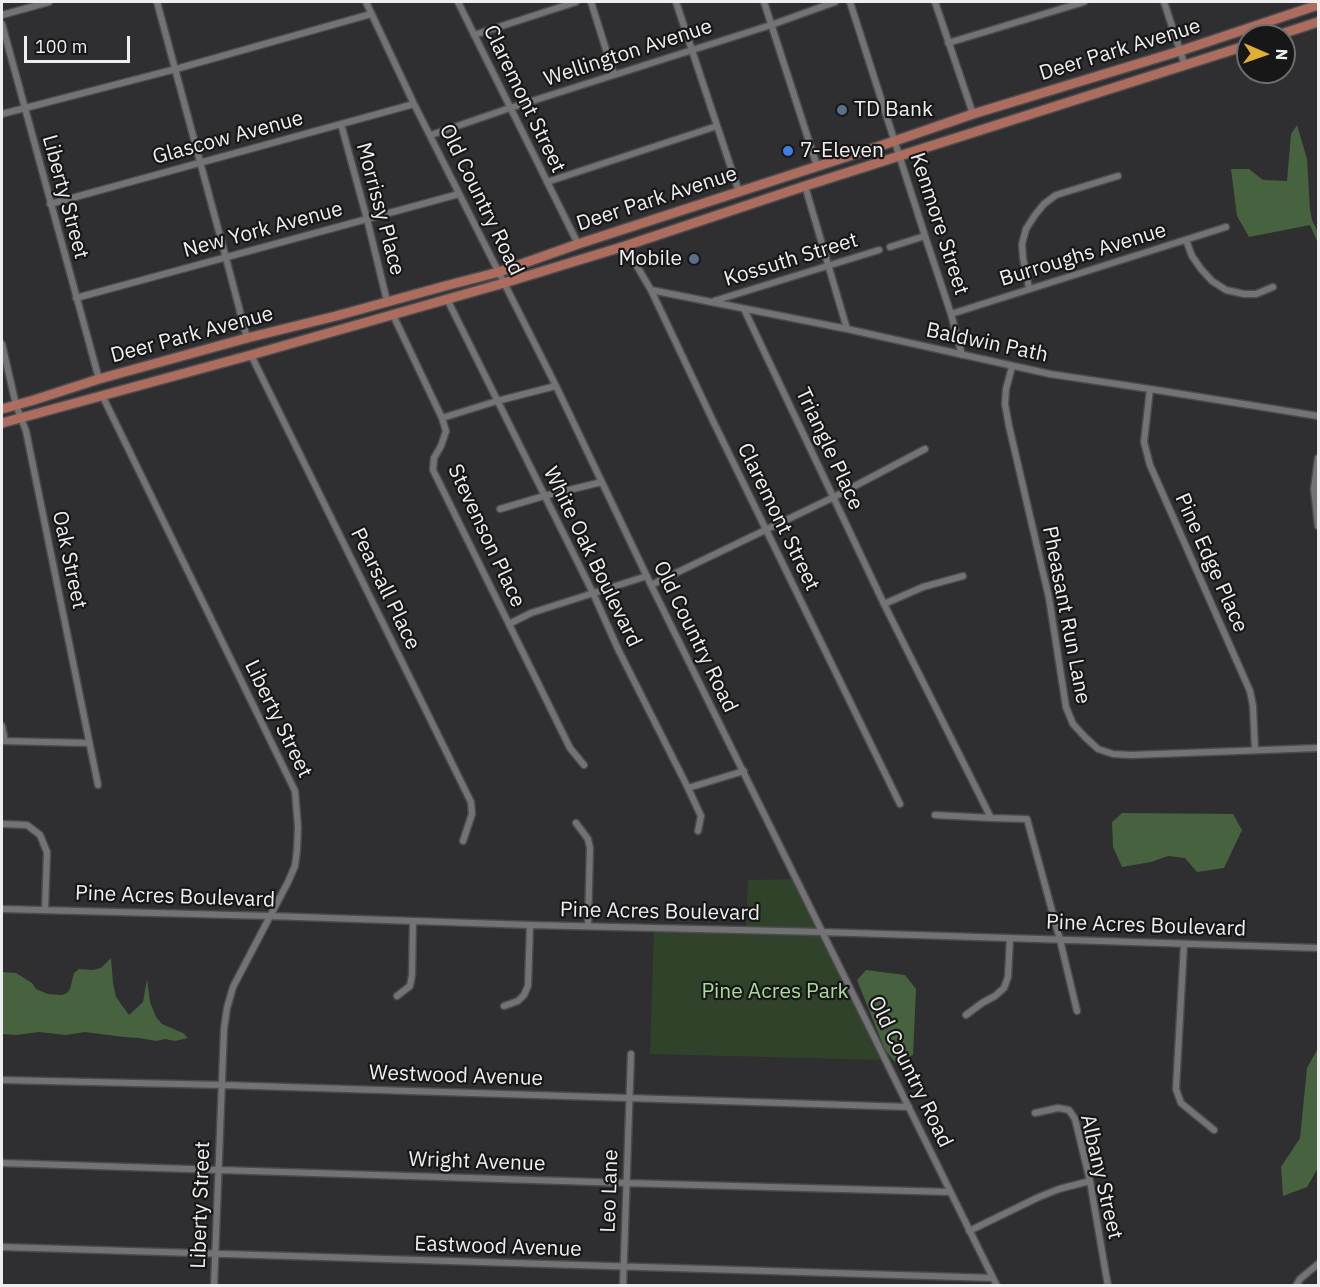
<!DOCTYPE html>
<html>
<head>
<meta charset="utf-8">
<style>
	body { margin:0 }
	#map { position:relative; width:1320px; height:1287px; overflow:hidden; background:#2f2e31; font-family:"IBM Plex Sans",sans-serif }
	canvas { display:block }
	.frame { position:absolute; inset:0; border:3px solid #eeeef0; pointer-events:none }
	.north { position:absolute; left:1236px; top:24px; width:60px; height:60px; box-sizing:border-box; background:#171718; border:2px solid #6d6d6e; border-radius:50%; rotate:92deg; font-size:16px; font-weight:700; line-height:24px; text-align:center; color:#eeeef0 }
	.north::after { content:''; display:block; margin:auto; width:21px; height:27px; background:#e0b034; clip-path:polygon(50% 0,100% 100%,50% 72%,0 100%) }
	.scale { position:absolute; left:24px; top:36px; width:106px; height:27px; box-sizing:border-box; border:3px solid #eeeef0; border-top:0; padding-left:8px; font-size:18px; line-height:21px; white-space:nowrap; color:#eeeef0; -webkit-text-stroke:4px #171718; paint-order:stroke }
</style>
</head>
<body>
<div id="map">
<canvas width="1320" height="1287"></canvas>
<div class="frame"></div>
<div class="north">N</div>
<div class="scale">100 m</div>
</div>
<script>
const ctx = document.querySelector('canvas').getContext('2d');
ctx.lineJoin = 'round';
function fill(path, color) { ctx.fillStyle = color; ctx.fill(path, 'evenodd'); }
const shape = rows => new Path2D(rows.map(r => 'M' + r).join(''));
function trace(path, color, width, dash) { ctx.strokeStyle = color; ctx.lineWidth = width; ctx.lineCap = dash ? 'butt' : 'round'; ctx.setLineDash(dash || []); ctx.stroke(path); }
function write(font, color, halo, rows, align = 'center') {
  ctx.font = font + ' "IBM Plex Sans",sans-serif'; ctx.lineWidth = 4.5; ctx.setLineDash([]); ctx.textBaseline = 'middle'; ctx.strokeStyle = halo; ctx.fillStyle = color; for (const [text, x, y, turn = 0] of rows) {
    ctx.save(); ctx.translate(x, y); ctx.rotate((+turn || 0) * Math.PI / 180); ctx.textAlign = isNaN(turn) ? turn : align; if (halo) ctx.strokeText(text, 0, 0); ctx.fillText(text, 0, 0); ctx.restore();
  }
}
fill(shape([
	[793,879,880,1060,650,1054,654,929,746,933,748,880]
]), '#30422a');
fill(shape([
	[1297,125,1307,159,1310,209,1312,220,1318,232,1318,243,1310,225,1249,237,1237,216,1231,169,1249,169,1263,180,1287,181,1291,134],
	[1122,813,1233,814,1242,830,1224,868,1197,872,1185,858,1168,856,1151,862,1122,867,1113,847,1112,822],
	[111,958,113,983,116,997,129,1015,143,1002,147,979,150,1002,156,1017,162,1024,183,1033,188,1038,175,1041,165,1039,156,1041,139,1038,124,1037,85,1032,66,1035,39,1032,16,1035,2,1034,2,972,16,973,32,983,36,989,48,994,62,995,67,993,70,989,74,973,79,969,92,970,101,968],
	[866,970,905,975,916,989,913,1055,895,1062,885,1050,857,980],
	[1318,1048,1318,1168,1307,1187,1283,1196,1281,1167,1300,1138,1307,1068]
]), '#47623e');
const street = shape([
	[157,2,226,258,247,338],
	[366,2,414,104,556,386,651,585,997,1286],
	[458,2,578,244],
	[591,2,614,75],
	[676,2,739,192],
	[764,2,817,166],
	[850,2,925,236,951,314,962,355],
	[935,2,973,114],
	[1164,2,1185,66],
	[2,15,49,2],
	[2,24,99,379],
	[474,35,576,2],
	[948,43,1084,2],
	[2,114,176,69,371,14],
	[341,124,367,219,387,301],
	[431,135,510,108,771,25,835,2],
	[547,182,717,126],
	[805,186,847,329],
	[50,204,414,104],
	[1186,240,1192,256,1201,269,1212,281,1226,290,1244,294,1256,294,1273,287],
	[625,246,651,290,714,423,900,804],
	[890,247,925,236],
	[1029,288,1023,258,1022,244,1026,229,1035,215,1044,204,1056,195,1118,176],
	[651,290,847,329,1050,374,1150,389,1318,416],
	[76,298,459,194],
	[447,299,593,593,618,649,688,788,701,816,698,831],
	[714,301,879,250],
	[744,309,884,604,991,818,935,815],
	[951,314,1226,227],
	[393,315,442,418,446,431,441,446,434,458,433,470,570,748,584,765],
	[2,344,16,405,26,431,98,785],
	[251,355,471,802,472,814,463,841],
	[1012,367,1006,389,1005,404,1009,426,1049,598,1066,707,1073,724,1085,737,1098,749,1113,754,1131,755,1318,748],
	[1150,389,1144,442,1150,465,1250,691,1253,706,1255,750],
	[102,395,295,791,298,827,297,850,295,866,288,882,233,987,227,1008,224,1029,214,1286],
	[442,418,497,401,556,386],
	[1318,458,1314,489,1318,526],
	[500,509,544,496,602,482],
	[651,585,834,497,925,449],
	[884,604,923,587,963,576],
	[509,624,531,613,647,576],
	[2,726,5,741],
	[2,741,89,743],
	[688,788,744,771],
	[991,818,1027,819,1060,940,1077,1011],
	[576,823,588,839,590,848,588,926],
	[2,824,27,825,40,835,47,852,45,910],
	[2,909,270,916,530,925,822,932,1318,948],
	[1184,944,1176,1089,1181,1103,1214,1130],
	[397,996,410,986,412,975,413,921],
	[504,1006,518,1001,524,995,528,986,530,925],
	[966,1015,982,1003,995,996,1004,988,1008,977,1010,938],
	[2,1080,223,1085,909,1107],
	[1035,1113,1058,1108,1069,1110,1075,1119,1090,1181,1108,1286],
	[2,1163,626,1183,950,1192],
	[969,1231,1039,1197,1059,1189,1090,1181],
	[2,1247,993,1278],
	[623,1286,631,1054],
	[1296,1286,1300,1279,1318,1264]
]);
const primary = shape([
	[1275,36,1318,22],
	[2,409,34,400,99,379,247,338,336,316,445,286,499,272,578,244,883,145,973,114,1180,51,1318,5],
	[2,423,251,355,504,283,625,246,805,186,1248,45]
]);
trace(street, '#4b4a4d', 9);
trace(primary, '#4b4a4d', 12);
trace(street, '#737275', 6);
trace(primary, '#ac6d5f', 9);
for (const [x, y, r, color] of [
	[842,110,6,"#5c6f8a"],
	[788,151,6,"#3f7fe0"],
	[694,259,6,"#5c6f8a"]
]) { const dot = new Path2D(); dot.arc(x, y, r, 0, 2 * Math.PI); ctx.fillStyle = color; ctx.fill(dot); trace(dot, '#171718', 2); }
write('21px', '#eeeef0', '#171718', [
	["Deer Park Avenue",1120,50,-17],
	["Wellington Avenue",628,53,-18],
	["Claremont Street",524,99,64],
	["Glascow Avenue",228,138,-15],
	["Liberty Street",65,197,75],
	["Deer Park Avenue",657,199,-18],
	["Old Country Road",481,200,64],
	["Morrissy Place",380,209,75],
	["Kenmore Street",939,224,72],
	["New York Avenue",263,230,-15],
	["Burroughs Avenue",1083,255,-17],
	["Kossuth Street",791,260,-17],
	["Deer Park Avenue",192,335,-15],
	["Baldwin Path",987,343,12],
	["Triangle Place",829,449,65],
	["Claremont Street",778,517,64],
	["Stevenson Place",486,536,65],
	["White Oak Boulevard",592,557,64],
	["Oak Street",69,560,78],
	["Pine Edge Place",1211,563,66],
	["Pearsall Place",385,589,64],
	["Pheasant Run Lane",1066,615,79],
	["Old Country Road",695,637,64],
	["Liberty Street",278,719,64],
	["Pine Acres Boulevard",175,897,2],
	["Pine Acres Boulevard",660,912,1],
	["Pine Acres Boulevard",1146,926,2],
	["Old Country Road",910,1072,64],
	["Westwood Avenue",456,1076,2],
	["Wright Avenue",477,1162,2],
	["Albany Street",1101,1177,77],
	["Leo Lane",610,1191,-88],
	["Liberty Street",201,1205,-88],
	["Eastwood Avenue",498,1247,2]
]);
write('21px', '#eeeef0', '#171718', [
	["TD Bank",854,110],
	["7-Eleven",800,151],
	["Mobile",682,259,"right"]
], 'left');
write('21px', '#acda9d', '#171718', [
	["Pine Acres Park",775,992]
]);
</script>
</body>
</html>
